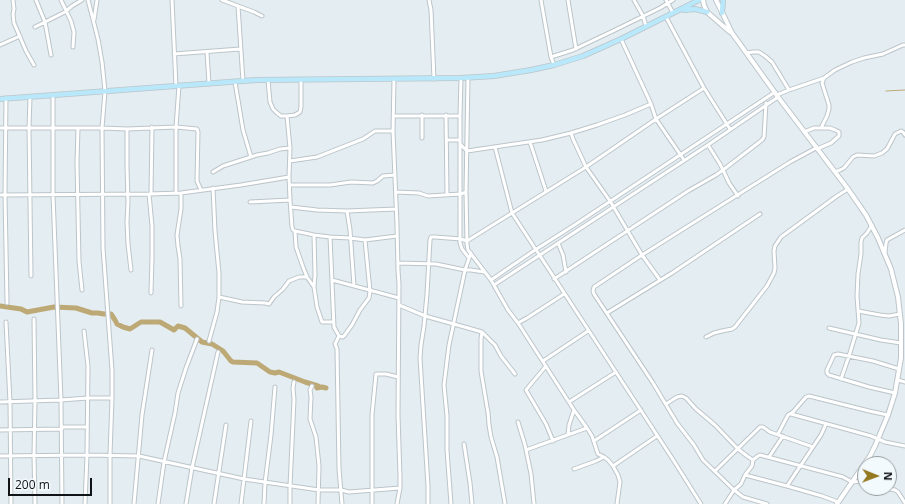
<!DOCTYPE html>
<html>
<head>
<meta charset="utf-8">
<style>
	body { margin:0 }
	#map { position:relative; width:905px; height:504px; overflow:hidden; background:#e4edf2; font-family:"Open Sans",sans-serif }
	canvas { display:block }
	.north { position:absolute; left:857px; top:456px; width:40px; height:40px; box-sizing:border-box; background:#f3fafe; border:1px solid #999ea1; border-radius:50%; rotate:91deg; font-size:11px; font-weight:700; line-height:16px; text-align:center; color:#111416 }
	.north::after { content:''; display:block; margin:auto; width:14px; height:18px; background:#957921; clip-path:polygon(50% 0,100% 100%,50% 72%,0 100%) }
	.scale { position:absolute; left:8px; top:478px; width:84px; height:18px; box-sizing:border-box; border:2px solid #111416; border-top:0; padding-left:5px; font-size:12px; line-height:14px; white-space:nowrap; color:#111416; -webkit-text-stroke:3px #f3fafe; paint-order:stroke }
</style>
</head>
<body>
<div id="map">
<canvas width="905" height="504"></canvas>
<div class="north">N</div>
<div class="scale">200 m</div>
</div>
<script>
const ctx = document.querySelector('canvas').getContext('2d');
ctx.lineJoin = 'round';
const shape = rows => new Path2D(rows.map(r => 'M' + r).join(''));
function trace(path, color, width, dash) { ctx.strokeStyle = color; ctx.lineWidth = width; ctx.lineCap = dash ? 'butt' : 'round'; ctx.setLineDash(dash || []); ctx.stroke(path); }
trace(shape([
	[886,91,905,90]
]), '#bda975', 1);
trace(shape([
	[0,306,21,309,27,312,54,307,76,308,92,313,98,313,104,314,111,314,115,320,117,324,123,327,130,329,141,322,160,322,174,330,178,326,185,328,202,342,212,344,220,349,223,351,231,361,233,362,257,363,270,372,275,373,279,372,305,382,318,386,317,388,322,387,326,388]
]), '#bda975', 5);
const minor = shape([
	[13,0,14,9,13,14,14,23,26,51,34,65],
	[36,0,45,22,51,55],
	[61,0,71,21,74,32,73,47],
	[88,0,98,39,102,62,105,91,102,128,103,248,112,370,112,398,110,455,110,504],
	[172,0,176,86],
	[222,0,254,12,262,16],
	[429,0,431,10,434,79],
	[541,0,551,57,554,65],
	[568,0,576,49],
	[634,0,643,16,646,26],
	[666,0,673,13],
	[238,6,243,81],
	[666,17,704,88,730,129],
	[94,20,97,0],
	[35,27,65,12,72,6,82,0],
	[621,39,651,104,656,119,684,160],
	[0,45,20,36],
	[207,52,209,84],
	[746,53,753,52,759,52,765,56,772,62,789,90,824,78,835,70,852,62,864,58,883,54,903,45,905,45],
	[174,54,240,49],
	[551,57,573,50,613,31,660,8,673,0],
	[461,78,460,116,460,243,462,249,469,258],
	[468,78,466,192,467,244,468,250,491,280,508,310,518,323,574,410,587,428,592,436,598,454,604,457],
	[394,79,393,131,397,225,398,270,399,284,398,415,400,476,400,488,397,504],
	[268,80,270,102,273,109,277,113,281,116,287,116,295,115,300,112,301,107,301,80],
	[235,82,243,130,251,157],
	[53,95,53,195,61,400,62,504],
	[777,95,789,90],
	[30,97,29,128,31,276],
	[6,98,5,195,7,303],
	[422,115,422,138],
	[446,115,447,195],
	[287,116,290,148,289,177,290,200,292,227,293,230,295,231,314,235,330,237,350,238,365,240,397,236],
	[394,116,460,116],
	[0,128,102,128,127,129,176,127,197,129,198,132,197,181,201,190],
	[78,128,77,163,79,261,82,290],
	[127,129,127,166,128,202,127,222,128,244,131,270],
	[804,132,814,128,821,128,827,116,829,109,829,105,822,83,824,78],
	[571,133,573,139,586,167,610,201,642,255,660,280],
	[447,140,460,140],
	[530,142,546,191],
	[460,144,467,151,542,140,571,133,597,125,625,115,651,104],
	[495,147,512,213,672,458,701,504],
	[817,149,831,143,839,136,839,132,835,130,830,128,821,128],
	[290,161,317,157,363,139,375,131,393,131],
	[213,172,223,166,257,155,268,153,280,149,290,148],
	[835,172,840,170,844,168,853,157,857,155,874,156,882,153,887,149,895,134,901,131,903,132,905,135],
	[290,185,330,185,351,182,373,183,377,181,383,176,395,175],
	[396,192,419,193,428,196,461,194,466,192],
	[176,193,176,127,179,86],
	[149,194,152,226,152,258,151,293],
	[151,194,152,127],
	[0,195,149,194,181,193,241,185,289,177],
	[738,196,729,183,723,170,762,140,764,137,766,103],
	[250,202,290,200],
	[291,207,317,210,347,211,396,209],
	[347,211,350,230,354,286],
	[295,231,296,247,303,267,307,277,314,287],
	[314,235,315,275,314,287,317,307,322,322,333,322],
	[330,237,334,327,339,336],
	[558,243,563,255,566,272],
	[885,253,886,243,887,240,905,230],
	[398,263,436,264,465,270,471,270,484,272],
	[554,279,688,191,716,175,723,170,720,164,708,145],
	[332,280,399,298],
	[491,280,535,250,576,224,775,92],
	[494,285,708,145,778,97],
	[219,297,242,302,265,303,269,304,274,297,283,289,289,281,299,277,307,277],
	[399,305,425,316,468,328,482,332,495,345,501,356,515,374],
	[181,306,180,259,178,246,177,235,181,209,181,193],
	[858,311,880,315,889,316,900,314],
	[607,313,672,273,760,214],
	[34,319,35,401,34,455,35,504],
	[6,322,10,402,11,504],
	[518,323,527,318,564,294],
	[829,328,881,340,901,343],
	[84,331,88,366,87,455,85,504],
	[482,332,481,339,481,371,487,407,488,412,489,425,491,437,497,457,505,504],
	[706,337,714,333,722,331,732,329,735,327,767,286,774,273,775,268,774,251,775,246,781,237,837,196,848,189],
	[209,341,217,312,219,297,219,273,215,231,213,188],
	[543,361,588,331],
	[546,366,526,390,546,424,553,441],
	[841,379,849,356,859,323,857,296,858,274,861,254,861,242,862,238,867,233,872,225],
	[898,380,905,382],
	[312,386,310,390,311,397,310,419,316,437,319,466,318,504],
	[895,393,869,387,829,375,827,373,827,370,834,355,838,354,873,361,899,369],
	[0,402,61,400,88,398,112,398],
	[569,402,616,372],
	[666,404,677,397,682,396,686,398,696,409,715,425,738,449,747,456,753,460],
	[791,414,871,436,885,442,905,446],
	[518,422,525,445,531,474,534,504],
	[62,427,87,427],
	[0,430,62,429],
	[778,434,788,415,793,412,806,397,809,396,869,411,888,415],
	[568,435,569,425,574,410],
	[594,441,641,410],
	[464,444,470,483,472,504],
	[526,450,587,428],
	[0,456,87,455,139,456,244,479,319,490,341,490,349,492,400,488],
	[769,457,783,436],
	[613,466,657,436],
	[574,469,596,461,604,457,608,460,613,466,618,475,620,482,617,504],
	[715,471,760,427,763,427,770,432,813,447],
	[745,475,787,486,822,496,838,502],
	[787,486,821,435,826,424],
	[884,488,895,490,898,492,905,503],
	[134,504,142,415,152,350],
	[158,504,164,462,175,413,178,393,186,368,197,339],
	[186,504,192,468,218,352],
	[214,504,226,425],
	[241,504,251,421],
	[264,504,265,483,271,435,275,387],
	[290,504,290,486,294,400,293,388,294,382],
	[342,504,339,469,337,349,335,344,339,336,343,337,344,336,352,325,360,310,369,298,370,291,365,240],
	[372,504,372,415,376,374,386,374,398,377],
	[428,504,428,486,420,358,421,345,424,326,427,294,430,240,431,237,435,237,461,239,467,241,586,167,656,119,704,88],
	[451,504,447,450,447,416,444,385,449,345,465,270,471,253],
	[725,504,734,490,741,484,745,475,752,466,753,460,758,456,760,455,843,477,852,482,865,481],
	[767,504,743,497,734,490,703,460,694,445,677,423,653,383,594,294,593,291,594,287,642,255,790,162,816,148]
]);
const tertiary = shape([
	[703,0,704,5,707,12,730,32],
	[716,0,720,8,732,33,778,97,848,189,866,215,878,238,891,269,898,297,901,324,901,358,895,393,888,415,875,446,870,456,837,504]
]);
const secondary = shape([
	[684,10,695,9,707,12],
	[722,13,723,0],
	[0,99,256,80,461,78,494,76,531,70,554,65,583,56,621,39,699,0]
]);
trace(minor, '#bcc5ca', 5);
trace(tertiary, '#bcc5ca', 6);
trace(secondary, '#bcc5ca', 6);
trace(minor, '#fff', 3);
trace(tertiary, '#fff', 4);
trace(secondary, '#b8e8fa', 4.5);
</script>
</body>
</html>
